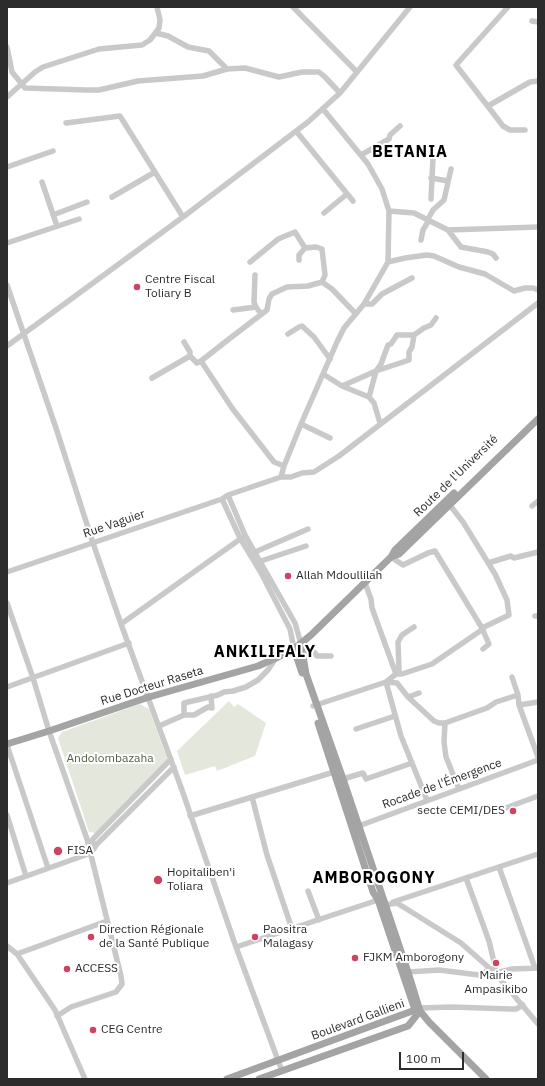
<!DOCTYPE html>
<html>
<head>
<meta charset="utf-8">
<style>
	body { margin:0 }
	#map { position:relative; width:545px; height:1086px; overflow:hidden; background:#fff; font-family:"IBM Plex Sans",sans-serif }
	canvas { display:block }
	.frame { position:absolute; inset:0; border:8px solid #2c2c2c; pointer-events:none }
	.scale { position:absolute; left:399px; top:1052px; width:65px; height:18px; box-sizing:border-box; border:2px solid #2c2c2c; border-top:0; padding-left:5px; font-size:12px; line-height:14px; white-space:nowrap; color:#2c2c2c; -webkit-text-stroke:3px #fff; paint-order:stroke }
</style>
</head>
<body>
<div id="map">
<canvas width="545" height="1086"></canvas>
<div class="frame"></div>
<div class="scale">100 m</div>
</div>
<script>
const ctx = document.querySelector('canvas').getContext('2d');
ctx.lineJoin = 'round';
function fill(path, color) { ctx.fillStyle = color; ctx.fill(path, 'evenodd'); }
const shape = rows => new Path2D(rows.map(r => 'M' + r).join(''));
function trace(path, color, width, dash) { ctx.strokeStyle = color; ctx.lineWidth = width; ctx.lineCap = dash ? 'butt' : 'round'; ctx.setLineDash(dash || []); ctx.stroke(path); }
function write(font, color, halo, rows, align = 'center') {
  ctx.font = font + ' "IBM Plex Sans",sans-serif'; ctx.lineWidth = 4; ctx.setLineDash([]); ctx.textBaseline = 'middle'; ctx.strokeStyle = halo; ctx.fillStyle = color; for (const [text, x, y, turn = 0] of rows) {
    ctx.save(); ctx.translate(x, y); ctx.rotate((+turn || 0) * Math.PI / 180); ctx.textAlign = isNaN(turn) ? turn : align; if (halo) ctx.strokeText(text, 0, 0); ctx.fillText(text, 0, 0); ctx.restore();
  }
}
fill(shape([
	[229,701,234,707,238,704,266,723,255,756,217,771,215,766,185,775,177,751],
	[140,704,149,709,168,761,96,833,89,832,58,738,62,732]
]), '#e4e8dc');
trace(shape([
	[293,7,357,72],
	[508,7,456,65,503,126,510,130,525,130],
	[532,21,538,22],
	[156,33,168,36,188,47,209,51,227,69],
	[7,47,12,72,25,88,86,90,99,90,138,81,203,76,227,69,245,68,279,77,302,72,319,72,325,77,340,93],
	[7,97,35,72,43,67,99,49,142,45,150,40,159,28,160,20,157,7],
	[488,106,530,82,538,81],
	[66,123,120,116,183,217],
	[296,131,353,201],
	[361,155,389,139,390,135,400,126],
	[7,167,53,151],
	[431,178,448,181],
	[42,182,57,226],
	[112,197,155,172],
	[431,199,433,158],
	[389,211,414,213,448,230,538,227],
	[324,213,347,194],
	[53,215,87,202],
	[428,219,433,210,444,200,451,169],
	[448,230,461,247,488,252,493,254,496,258],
	[421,240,423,230,429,220],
	[7,243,79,219],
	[250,262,278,239,295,232,305,248],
	[388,262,405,258,427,255,434,256,459,267,485,274,514,291,525,288,533,288,538,290],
	[255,275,254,302,256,307,261,314],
	[322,282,332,289,356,314],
	[7,285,56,428,93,543,121,624,182,790,236,947,282,1071],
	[364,304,372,304,382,294,412,278],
	[233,310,256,307],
	[288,334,299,327,302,326,314,337,330,359],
	[184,342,190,352,190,356,197,363,201,361,229,339,267,310,269,299,272,294,287,287,308,286,322,282,325,275,322,249,316,247,305,248,299,255,299,260],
	[7,346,183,217,308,122,340,93,410,7],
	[201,361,232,408,274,462,284,466],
	[323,374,342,386,369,397,374,403,380,423],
	[152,378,190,356],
	[342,386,376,371,409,360,409,352,412,347,414,335,424,328,431,325,436,318],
	[369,397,376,371,381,364,388,345,391,344,397,335,414,335],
	[301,424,330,438],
	[281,477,284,466,301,424,337,342,344,328,364,304,388,262,389,211,382,189,368,164,323,109],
	[228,495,245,535,295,623,301,644],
	[222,499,240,538,260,571,290,629,294,649],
	[449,504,463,522,495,574,507,600,509,615,482,628],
	[532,506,538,501],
	[255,552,308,529],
	[391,557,403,565,428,553,435,551,482,628,489,644,483,649],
	[261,561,306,546],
	[488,563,511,556,514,558,538,552],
	[7,572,222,499,228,495,281,477,291,477,302,473,314,472,339,456,538,303],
	[365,583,371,599,372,608,396,674],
	[7,603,33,678,49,731,87,839,121,976,122,984,116,992,71,1007,57,1016],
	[535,616,538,616],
	[121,624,243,537],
	[302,655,310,652,314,652,317,656,331,656],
	[395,671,399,670,398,642,402,635,414,627],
	[512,677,518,695,519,705,538,757],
	[386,682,397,683,408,697,434,721,439,723,445,723,487,708,496,702,518,695],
	[386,682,401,736,427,800],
	[7,687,129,643],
	[408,697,419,693],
	[519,705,538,702],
	[313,706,386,682,396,674,402,674,432,664,483,629],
	[184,715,184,703,218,695,224,692,233,691,246,687,258,680,268,670,276,658],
	[445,723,444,742,446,757,459,789],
	[159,726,184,715,194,715,208,707,212,708,211,696],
	[356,729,395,716],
	[7,745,48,868],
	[343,779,363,773,366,779,412,763],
	[252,797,267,855,292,929],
	[503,809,538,796],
	[7,815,26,876],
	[190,816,334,772],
	[356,827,538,760],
	[91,851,93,839,171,759],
	[499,867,535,968],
	[466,878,489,941,495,966,495,973,512,969,538,968],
	[7,883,91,853,97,844,174,767],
	[308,891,319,920],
	[393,902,538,854],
	[7,946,17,954,55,1010,85,1079],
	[236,947,378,900,385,905,397,903,461,943,495,973,538,1024],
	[17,954,107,921],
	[408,972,439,970,479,975,490,969],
	[420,1008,452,1007,510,1009,516,1009,523,1005]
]), '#c9c9c9', 5.5);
trace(shape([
	[391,557,395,550,454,493],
	[301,644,306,674,343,779,408,972,420,1011,429,1022,486,1079],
	[294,649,302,673],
	[318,723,373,892,378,900,415,1010],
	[7,744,49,731,149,697,258,666,276,658,294,649,311,635,391,557,399,554,538,419],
	[227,1079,415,1010,418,1011],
	[259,1079,408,1026,420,1011]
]), '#a4a4a4', 7);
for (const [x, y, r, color] of [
	[137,287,4,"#cf4362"],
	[288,576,4,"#cf4362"],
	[513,811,4,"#cf4362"],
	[58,851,5,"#cf4362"],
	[158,880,5,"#cf4362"],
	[91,937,4,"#cf4362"],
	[255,937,4,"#cf4362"],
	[355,958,4,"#cf4362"],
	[496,963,4,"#cf4362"],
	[67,969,4,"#cf4362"],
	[93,1030,4,"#cf4362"]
]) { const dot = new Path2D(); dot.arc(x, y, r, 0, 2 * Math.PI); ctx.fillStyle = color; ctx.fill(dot); trace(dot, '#fff', 1.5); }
write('12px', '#2c2c2c', '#fff', [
	["Centre Fiscal",145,280],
	["Toliary B",145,294],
	["Allah Mdoullilah",296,576],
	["secte CEMI/DES",505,811,"right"],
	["FISA",67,851],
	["Hopitaliben'i",167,873],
	["Toliara",167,887],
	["Direction Régionale",99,930],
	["de la Santé Publique",99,944],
	["Paositra",263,930],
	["Malagasy",263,944],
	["FJKM Amborogony",363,958],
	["ACCESS",75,969],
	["Mairie",496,976,"center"],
	["Ampasikibo",496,990,"center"],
	["CEG Centre",101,1030]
], 'left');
write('12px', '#2c2c2c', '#fff', [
	["Route de l'Université",456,476,-44],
	["Rue Vaguier",114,524,-19],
	["Rue Docteur Raseta",152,686,-17],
	["Rocade de l'Émergence",442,784,-20],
	["Boulevard Gallieni",358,1020,-20]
]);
write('12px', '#556240', '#fff', [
	["Andolombazaha",110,759]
]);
ctx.letterSpacing = '1px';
write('bold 16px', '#000', '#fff', [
	["BETANIA",410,152],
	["ANKILIFALY",265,652],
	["AMBOROGONY",374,878]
]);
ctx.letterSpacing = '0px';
</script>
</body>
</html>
